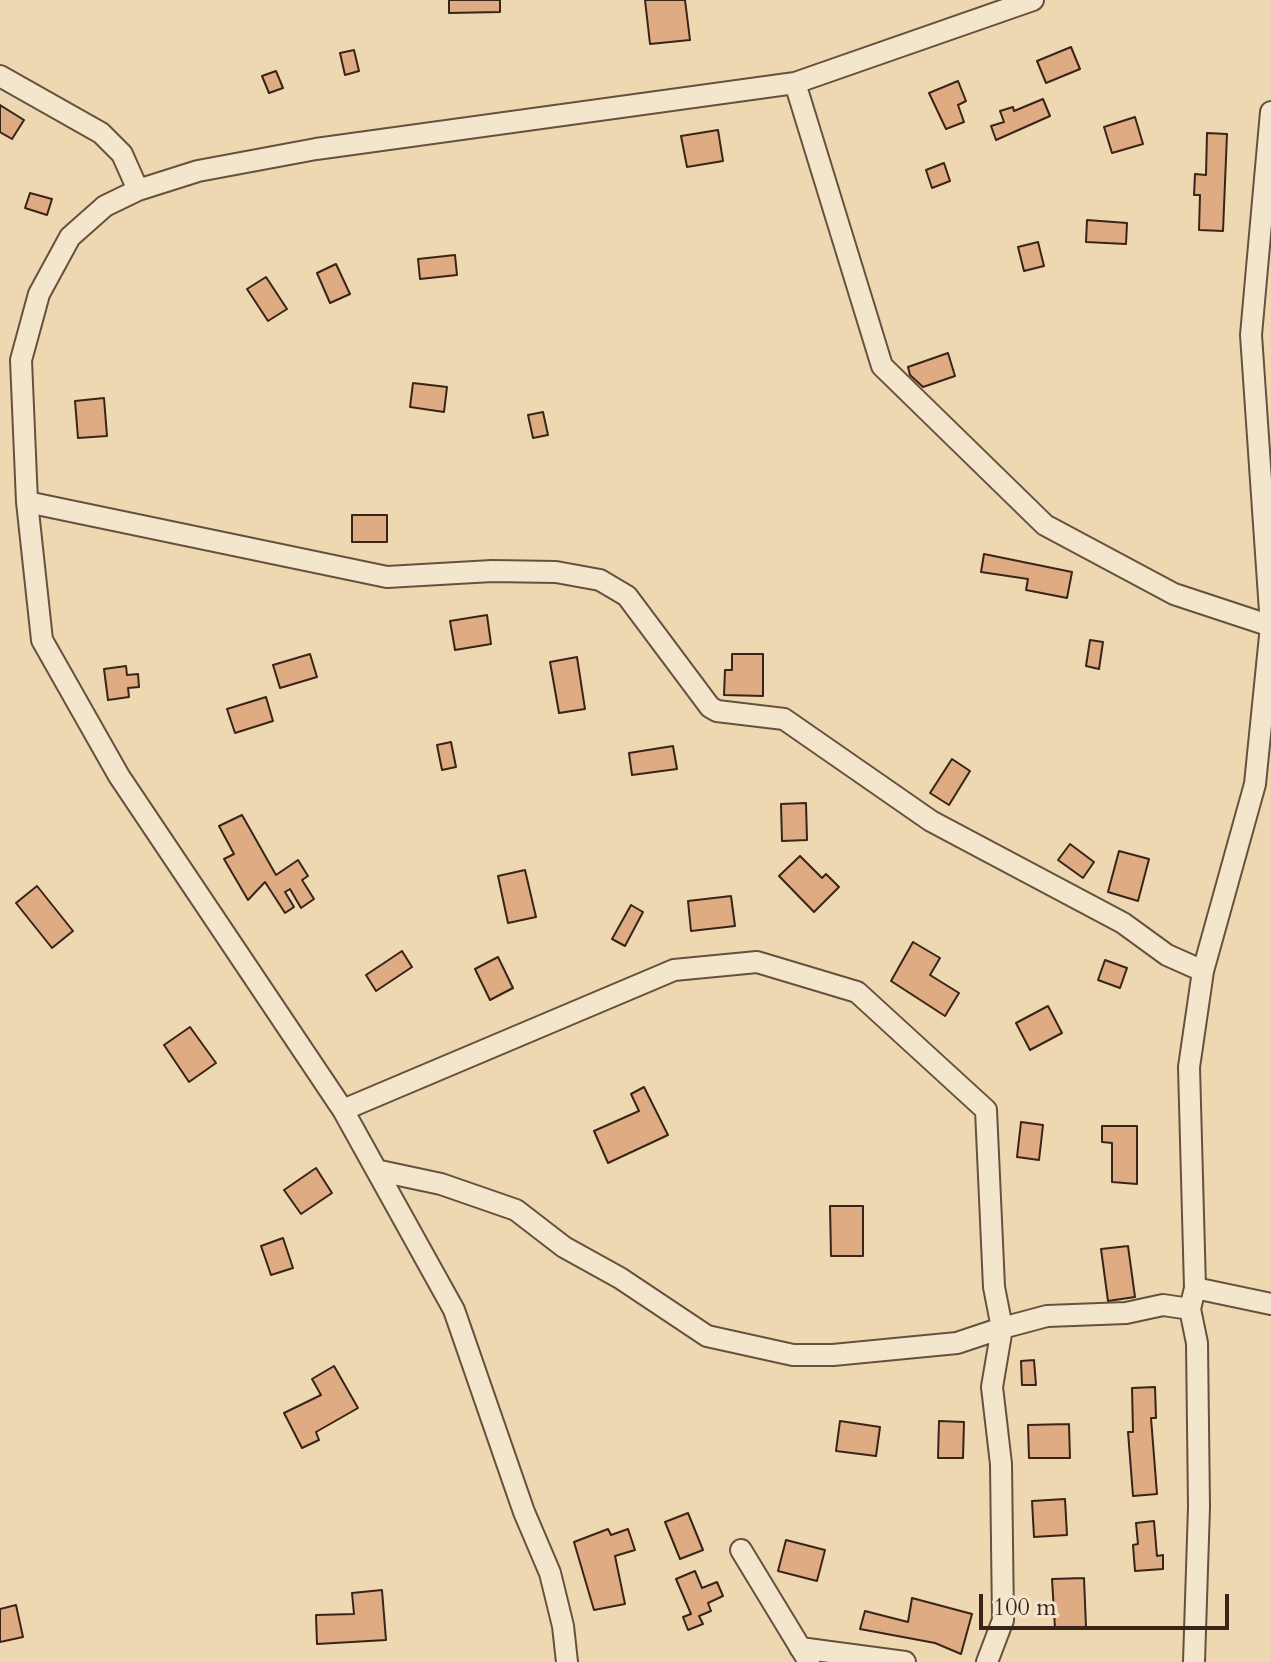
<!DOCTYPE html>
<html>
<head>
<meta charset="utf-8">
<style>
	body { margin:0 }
	#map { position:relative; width:1271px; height:1662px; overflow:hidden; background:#eed8b1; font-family:Cardo,serif }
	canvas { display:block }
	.scale { position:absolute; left:979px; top:1594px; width:250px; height:36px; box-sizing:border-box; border:4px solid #382418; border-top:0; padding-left:10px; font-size:24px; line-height:28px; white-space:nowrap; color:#382418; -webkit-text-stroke:6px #f4e6cc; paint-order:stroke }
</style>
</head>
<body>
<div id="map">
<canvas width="1271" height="1662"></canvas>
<div class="scale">100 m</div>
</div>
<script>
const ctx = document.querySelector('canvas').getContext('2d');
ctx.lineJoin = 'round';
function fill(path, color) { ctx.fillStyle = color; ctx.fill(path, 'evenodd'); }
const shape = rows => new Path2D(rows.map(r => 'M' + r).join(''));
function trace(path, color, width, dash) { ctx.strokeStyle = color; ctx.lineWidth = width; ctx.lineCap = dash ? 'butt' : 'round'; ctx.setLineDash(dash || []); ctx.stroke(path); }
const building = shape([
	[449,0,500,0,500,12,449,13,449,0],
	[645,0,685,0,690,40,650,44,645,0],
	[1071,47,1080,69,1046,83,1037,61,1071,47],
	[354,50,359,71,345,75,340,53,354,50],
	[276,71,283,88,269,93,262,76,276,71],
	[958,81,966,101,958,105,964,122,946,129,929,93,958,81],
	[1043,99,1050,116,996,140,991,126,1004,122,1000,111,1013,107,1014,111,1043,99],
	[0,105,24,120,12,139,0,132,0,105],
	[1135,117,1143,144,1112,153,1104,127,1135,117],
	[718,130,723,161,687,167,681,136,718,130],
	[1207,133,1227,134,1223,231,1199,230,1200,195,1194,195,1195,174,1206,175,1207,133],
	[944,163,950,181,932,188,926,170,944,163],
	[30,193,52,199,47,215,25,208,30,193],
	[1087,220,1127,223,1126,244,1086,242,1087,220],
	[1038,242,1044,266,1024,271,1018,247,1038,242],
	[455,255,457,275,420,279,418,259,455,255],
	[336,264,350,294,330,303,317,273,336,264],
	[266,277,287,309,268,321,247,289,266,277],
	[948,353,955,376,923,387,910,375,908,367,948,353],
	[413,383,447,387,444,412,410,407,413,383],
	[104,398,107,436,78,438,75,401,104,398],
	[543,412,548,435,533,438,528,415,543,412],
	[352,515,387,515,387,542,352,542,352,515],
	[984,554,1072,572,1067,598,1026,590,1028,579,981,572,984,554],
	[487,615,491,644,455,650,450,621,487,615],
	[1090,640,1103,642,1099,669,1086,666,1090,640],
	[310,654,317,677,280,688,273,665,310,654],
	[732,654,763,654,763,696,724,695,725,670,732,670,732,654],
	[577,657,585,709,559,713,550,662,577,657],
	[126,666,127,675,138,674,139,687,128,688,129,697,108,700,104,669,126,666],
	[266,697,273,721,235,733,227,709,266,697],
	[451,742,456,767,442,770,437,745,451,742],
	[673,746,677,769,632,775,629,753,673,746],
	[952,759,970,771,949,805,930,793,952,759],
	[806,803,807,840,782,841,781,804,806,803],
	[242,815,276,875,298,860,308,876,302,880,314,899,301,908,290,889,285,892,294,907,285,913,265,882,248,900,224,859,234,854,219,826,242,815],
	[1070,844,1094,862,1083,878,1058,860,1070,844],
	[1119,851,1149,859,1138,901,1108,892,1119,851],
	[800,856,822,878,826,874,839,887,814,912,779,876,800,856],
	[525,870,536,917,508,923,498,876,525,870],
	[37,886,73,931,52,948,16,903,37,886],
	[731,896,735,926,691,931,688,901,731,896],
	[631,905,643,912,625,946,612,939,631,905],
	[913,942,940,958,930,975,959,993,945,1016,891,981,913,942],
	[402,951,412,967,376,991,366,975,402,951],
	[498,957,513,988,490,1000,475,969,498,957],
	[1105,960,1127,968,1120,988,1098,980,1105,960],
	[1048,1006,1062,1033,1030,1050,1016,1023,1048,1006],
	[190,1027,216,1063,189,1082,164,1045,190,1027],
	[644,1087,668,1135,608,1163,594,1131,639,1111,631,1094,644,1087],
	[1021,1122,1043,1125,1039,1160,1017,1157,1021,1122],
	[1102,1126,1137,1126,1137,1184,1112,1182,1112,1143,1102,1142,1102,1126],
	[316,1168,332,1193,301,1214,284,1190,316,1168],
	[830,1206,863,1206,863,1256,831,1256,830,1206],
	[283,1238,293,1268,271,1275,261,1246,283,1238],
	[1128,1246,1135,1297,1108,1301,1101,1249,1128,1246],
	[1034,1360,1036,1385,1022,1385,1021,1361,1034,1360],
	[334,1366,358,1408,316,1432,319,1440,302,1448,284,1413,321,1395,312,1379,334,1366],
	[1155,1387,1156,1418,1151,1418,1157,1494,1133,1496,1128,1432,1133,1432,1132,1388,1155,1387],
	[840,1421,880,1427,876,1456,836,1451,840,1421],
	[939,1421,964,1422,963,1458,938,1458,939,1421],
	[1069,1424,1070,1458,1029,1458,1028,1425,1069,1424],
	[1065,1499,1067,1535,1034,1537,1032,1501,1065,1499],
	[688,1513,703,1550,680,1559,665,1522,688,1513],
	[1154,1521,1157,1556,1163,1555,1163,1569,1135,1571,1133,1545,1138,1544,1136,1523,1154,1521],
	[608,1529,611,1535,628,1529,635,1550,615,1556,625,1604,594,1610,574,1542,608,1529],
	[786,1540,825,1550,817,1581,778,1571,786,1540],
	[695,1571,702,1588,717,1582,723,1596,708,1603,711,1611,699,1616,703,1624,688,1630,683,1617,691,1614,676,1579,695,1571],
	[1084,1578,1086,1627,1055,1628,1052,1579,1084,1578],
	[382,1590,386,1640,317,1644,316,1615,354,1614,352,1593,382,1590],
	[912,1598,972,1614,961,1654,935,1643,860,1629,865,1611,908,1622,912,1598],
	[16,1605,23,1637,0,1642,0,1609,16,1605]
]);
fill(building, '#deab82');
trace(building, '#382418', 2);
const minor = shape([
	[0,76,101,133,122,154,138,190],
	[795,83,882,366,1045,525,1174,594,1271,626],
	[27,502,387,577,492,571,556,572,600,580,627,596,710,707,717,711,784,719,931,821,1123,923,1167,955,1203,971],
	[343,1110,674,970,757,962,857,992,986,1110,994,1287,1002,1328,1047,1316,1126,1313,1163,1305,1190,1309],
	[380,1171,441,1184,516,1210,564,1247,620,1278,707,1336,793,1355,833,1355,957,1343,1002,1328,992,1387,1001,1464,1003,1620,987,1662],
	[1195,1288,1271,1304],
	[741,1550,809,1662],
	[800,1648,905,1662],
	[567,1662,563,1626,550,1573,524,1512,454,1310,343,1110,119,776,42,640,27,502,21,360,39,294,70,237,105,206,138,190,198,171,316,149,795,83,1033,0],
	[1194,1662,1199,1507,1197,1343,1190,1309,1195,1288,1189,1067,1203,971,1255,784,1271,626,1251,335,1271,112]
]);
trace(minor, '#66513e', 24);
trace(minor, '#f4e6cc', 20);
</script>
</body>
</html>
